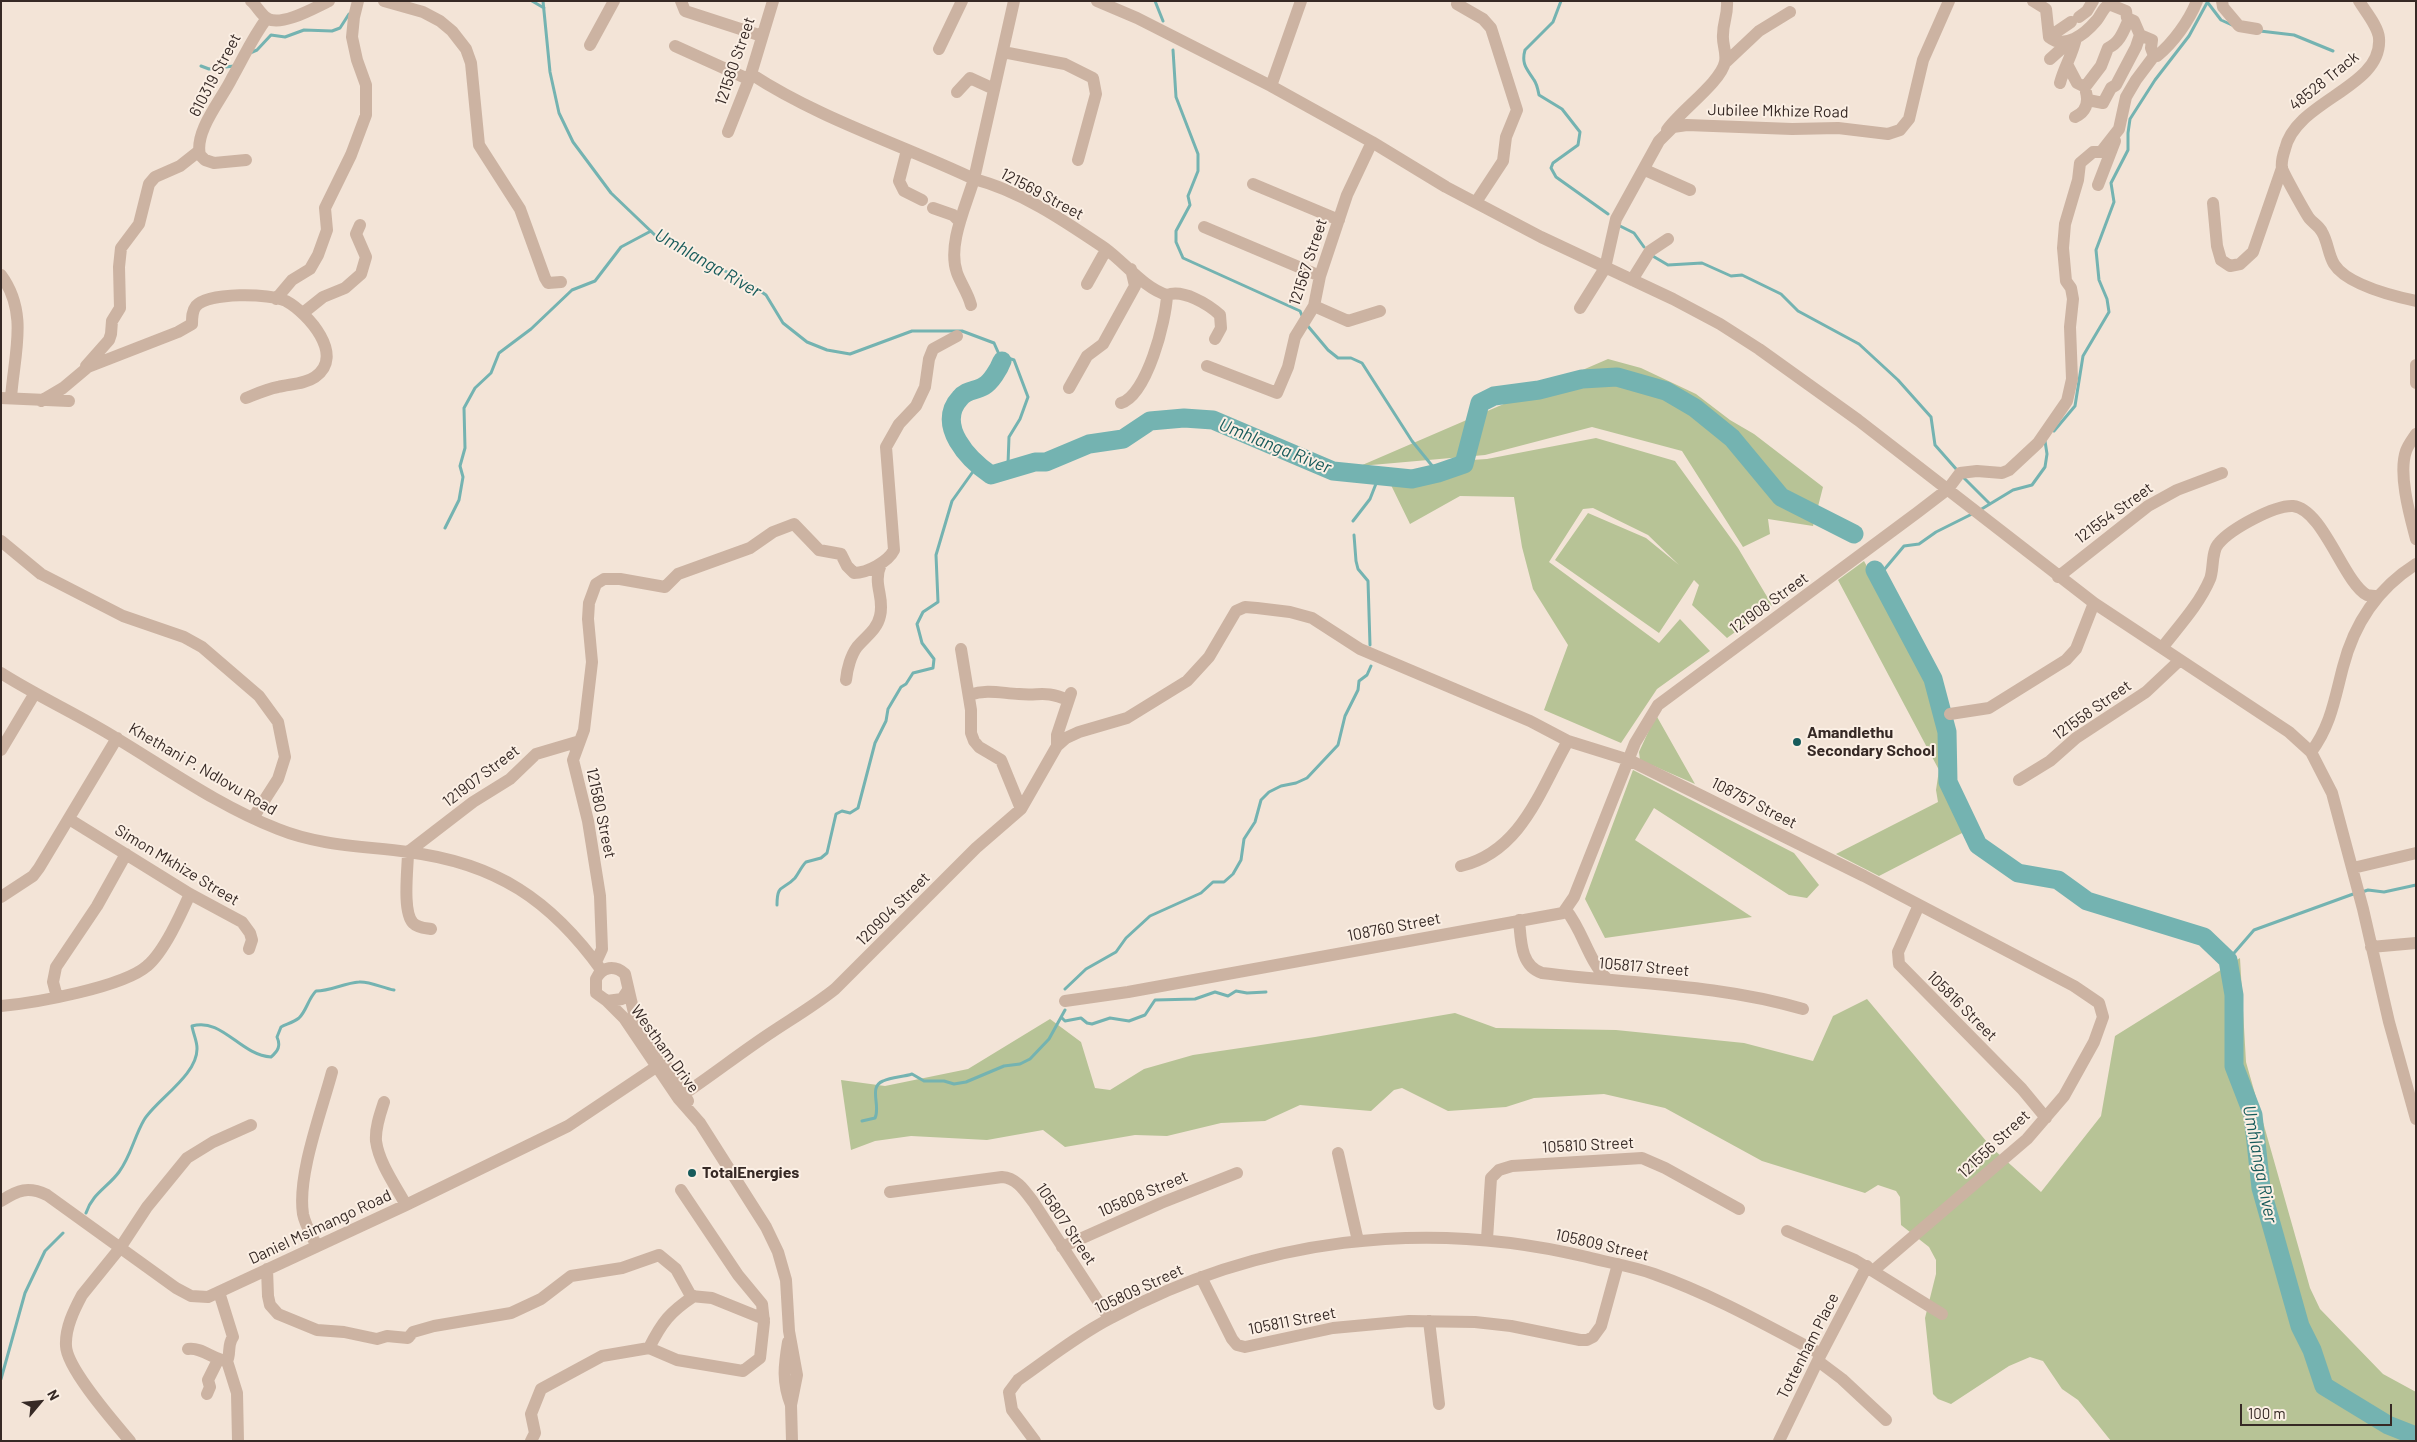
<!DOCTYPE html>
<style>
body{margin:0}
#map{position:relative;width:2417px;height:1442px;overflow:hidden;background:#f3e4d7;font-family:Barlow,sans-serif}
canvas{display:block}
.frame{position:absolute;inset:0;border:2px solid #362925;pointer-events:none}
.north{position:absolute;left:15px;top:1377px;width:50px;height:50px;-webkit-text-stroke:4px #fbefe4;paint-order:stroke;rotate:62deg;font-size:14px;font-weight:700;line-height:20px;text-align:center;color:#362925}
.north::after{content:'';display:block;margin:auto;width:18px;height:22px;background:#362925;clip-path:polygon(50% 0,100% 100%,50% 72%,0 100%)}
.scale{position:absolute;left:2240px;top:1404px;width:152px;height:22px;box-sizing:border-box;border:2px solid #362925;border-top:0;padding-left:6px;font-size:15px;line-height:18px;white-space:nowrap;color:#362925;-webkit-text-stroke:4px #fbefe4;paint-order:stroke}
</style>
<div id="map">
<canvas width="2417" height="1442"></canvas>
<div class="frame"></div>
<div class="north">N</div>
<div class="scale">100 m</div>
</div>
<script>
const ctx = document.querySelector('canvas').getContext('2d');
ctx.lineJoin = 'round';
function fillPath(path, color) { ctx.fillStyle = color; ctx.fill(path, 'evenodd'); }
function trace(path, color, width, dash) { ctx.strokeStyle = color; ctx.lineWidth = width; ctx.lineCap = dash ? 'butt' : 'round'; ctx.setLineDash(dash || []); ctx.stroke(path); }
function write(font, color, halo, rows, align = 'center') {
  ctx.font = font + ' Barlow,sans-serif'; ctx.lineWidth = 4; ctx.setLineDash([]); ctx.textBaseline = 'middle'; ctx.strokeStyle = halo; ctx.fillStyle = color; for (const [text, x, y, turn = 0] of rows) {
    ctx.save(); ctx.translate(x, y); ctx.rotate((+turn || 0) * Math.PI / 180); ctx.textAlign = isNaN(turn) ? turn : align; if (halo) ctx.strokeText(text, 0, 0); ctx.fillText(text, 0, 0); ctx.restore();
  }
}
fillPath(new Path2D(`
 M1608 359 1641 368 1696 394 1730 420 1754 434 1823 487 1813 526 1768 519 1770 534 1743 547 1682 451 1592 427 1485 455 1360 466Z
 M1596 438 1675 461 1738 548 1772 605 1727 638 1692 605 1699 585 1694 580 1659 633 1555 560 1588 513 1646 538 1679 565 1648 535 1593 508 1583 509 1549 562 1659 643 1680 619 1710 651 1657 689 1621 743 1544 710 1568 645 1533 589 1522 547 1514 497 1460 496 1410 524 1390 483C1413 483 1458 480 1471 460L1487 459Z
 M1864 561 1930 681 1944 732V784L1966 831 1879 876 1836 854 1938 802 1936 790 1939 770 1838 580Z
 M1656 715 1695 784 1640 760 1639 752Z
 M1633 770 1794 853 1819 885 1807 898 1789 895 1654 808 1635 840 1752 917 1605 938 1585 899Z
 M2240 958 2246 1062 2310 1288 2320 1309 2383 1374 2416 1392V1441H2111L2078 1400 2062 1389 2043 1361 2030 1357 2009 1366 1951 1404 1938 1399 1933 1394 1925 1318 1936 1274V1260L1929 1247 1901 1225 1900 1197 1896 1191 1878 1185 1865 1193 1762 1161 1665 1108 1604 1094 1534 1098 1506 1107 1448 1111 1402 1088 1394 1090 1371 1111 1300 1105 1265 1121 1221 1123 1167 1136 1135 1135 1065 1147 1043 1130 987 1140 911 1136 875 1141 851 1150 841 1080 885 1086 968 1069 1050 1019 1081 1042 1095 1088 1110 1090 1144 1069 1193 1055 1315 1037 1455 1013 1496 1028 1616 1030 1744 1043 1813 1061 1833 1016 1867 999 1992 1148 2041 1192 2101 1116 2115 1036Z`), '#b7c396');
trace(new Path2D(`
 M532 1 544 8
 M543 1 550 72 559 113 573 142 611 193 658 238 697 256 753 286 766 295 783 323 807 342 827 350 850 354 912 331H962L994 343 1002 361 1008 358 1014 360 1028 397 1020 419 1009 437 1008 464 1016 467
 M1155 1 1163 21
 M1561 1 1553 22 1525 50C1521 64 1527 69 1534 80 1537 84 1538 90 1539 95L1562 109 1580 132 1578 145 1553 163 1551 168 1556 177 1608 214
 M2208 3 2221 20 2232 25
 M2260 31 2294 35 2333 51
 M1173 50 1176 97 1198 154V171L1188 196 1190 205 1176 231V242L1183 258 1300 311 1303 318
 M250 53 257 50 271 35 285 37 304 30 332 31 340 28 349 14
 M201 66 209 69 234 66
 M1620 226 1634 233 1644 247
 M1651 255 1668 265 1702 263 1731 276 1742 275 1781 294 1798 311 1859 344 1898 380 1931 417 1935 445 1957 470
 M1307 325 1328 350 1338 358H1351L1362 363 1412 441 1438 473
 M2054 431 2075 406 2083 356 2109 312 2107 299 2099 280 2096 250 2114 202 2111 183 2128 150V133L2130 119 2155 80 2189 36 2208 1
 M1963 477 1990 504
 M1980 510 2013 490 2032 485 2045 467 2047 454 2045 441
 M1353 521 1370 499 1379 476
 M445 528 459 500 463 477 460 466 465 448 464 408 475 388 491 373 499 353 531 329 572 290 595 281 621 247 651 231
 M1354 535 1356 561 1358 569 1368 581 1370 645
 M1878 577 1904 546 1919 544 1936 532 1972 514
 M2362 892 2368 890 2384 892 2416 885
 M777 905C777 883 783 891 795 878 799 873 801 867 806 862L821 858 827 853 836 814 842 811 850 813 858 808 875 743 886 721 888 709 901 687 906 684 913 673 933 668 934 659 922 643 917 624 923 612 938 602 936 555 952 501 977 466
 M2228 960 2254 930 2356 893
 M1065 989 1086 969 1116 952 1126 938 1150 916 1201 893 1213 882H1224L1233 874 1241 860 1244 839 1255 822 1261 800 1269 792 1281 786 1296 783 1307 778 1338 745 1345 716 1358 690 1359 681 1367 675 1371 666
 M1062 1018 1065 1021 1081 1018 1087 1023 1092 1024 1110 1018 1129 1021 1145 1015 1155 1000 1195 999 1215 992 1228 996 1236 991 1247 993 1266 992
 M862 1121 875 1118C881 1106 868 1087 883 1081 892 1077 903 1077 912 1074L924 1081H944L954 1084 966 1082 1004 1066 1020 1064 1030 1059 1049 1039 1065 1010
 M86 1213C92 1194 108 1187 119 1172 131 1156 134 1137 144 1120 156 1100 198 1075 197 1048 197 1041 193 1033 192 1026 222 1017 240 1055 271 1057 278 1051 281 1046 277 1037L281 1027C287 1024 294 1022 299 1018 307 1010 308 999 316 991 331 991 344 983 359 982 369 981 383 988 394 990
 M1 1379 25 1293 45 1251 63 1233`), '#74b3b1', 3);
trace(new Path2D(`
 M1002 361C999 369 991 382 984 386 976 391 966 390 960 398 935 425 969 460 991 475L1035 462H1046L1089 444 1123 439 1150 421 1184 418 1213 420 1333 471 1412 479 1438 473 1464 464 1480 403 1494 396 1539 390 1582 379 1617 377 1666 391 1695 408 1732 438 1781 497 1854 534
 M1875 570 1933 679 1947 732 1948 782 1978 845 2018 873 2058 880 2087 901 2204 937 2228 960 2234 995V1066L2253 1115 2261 1188 2300 1326 2312 1350 2324 1386 2388 1425 2416 1436`), '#74b3b1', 19);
trace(new Path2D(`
 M251 1C257 6 261 15 268 19 283 26 314 8 329 1
 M384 1 423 12 440 21 452 31 466 49 471 63 479 145 520 209 545 278 548 283 561 282
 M681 1 685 11 762 36
 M1014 1 974 179C1021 191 1066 222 1106 249 1125 263 1145 289 1167 295
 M1097 1 1137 18 1271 86 1372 142 1446 187 1541 237 1673 299 1720 324 1759 349 1858 420 2094 603 2289 732 2311 752 2332 793 2363 909 2389 1022 2416 1119
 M2033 1 2046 9 2049 37C2065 50 2085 34 2096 21 2100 17 2103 8 2108 5 2110 4 2112 3 2114 1
 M2222 1 2223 7 2239 26 2257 29
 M2359 1C2365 11 2378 26 2379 38 2383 88 2296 100 2285 149 2283 155 2281 162 2282 168 2283 173 2305 212 2309 218 2313 223 2319 226 2322 232 2328 242 2328 254 2334 264 2347 285 2393 296 2416 301
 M1457 4 1483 19 1491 28 1517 110 1506 137 1503 161 1476 202
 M2111 5 2126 11 2127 18 2134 21 2140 35 2152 40 2151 48 2154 56
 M2079 17 2087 11 2093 1
 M2049 37 2071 22
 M590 45 614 1
 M675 46 748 79
 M939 49 962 1
 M1003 52 1065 64 1093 78 1096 94 1078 160
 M2050 59 2069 42
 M1725 63 1759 31 1790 12
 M2067 64 2077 83 2085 87 2101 66 2108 48C2120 43 2124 30 2129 19
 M751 74C820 119 900 144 974 179 966 206 947 245 957 273 961 284 968 293 971 305
 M2060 83C2064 67 2073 54 2076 38
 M1271 86 1301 1
 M957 92 970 78 994 89
 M2088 100 2103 103 2111 88 2116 85 2136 47 2140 35
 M2075 117C2086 112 2089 103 2086 92
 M1667 130C1680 111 1721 82 1725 62 1727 52 1722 44 1723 35 1723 21 1728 16 1727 1
 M728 132 751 74 773 1
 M907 150 899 181 904 191 922 200
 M246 160 214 163 205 160 200 155C194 131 222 99 232 78 244 57 252 38 267 18
 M1645 170 1690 190
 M1253 184 1339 220
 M2098 185 2115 141
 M2213 203 2217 246 2221 260 2230 266 2240 264 2253 252 2282 168
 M933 208 953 215 960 222
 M1204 227 1320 276
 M1 275C29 313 14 354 11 398
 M1632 280 1650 251 1668 239
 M1087 284 1106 250
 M276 299 292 280 310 269 318 255 327 230 325 208 351 155 366 115V85L357 60 352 37 354 17 358 1
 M1314 306 1348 321 1380 311
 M1580 308 1605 268 1616 219 1659 141 1673 127 1687 125 1792 129 1838 128 1888 134 1900 130 1909 119 1923 60 1949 1
 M303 313 323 297 345 288 361 274 366 257 356 234 360 225
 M2416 365V383
 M86 366 109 340 111 334 112 321 120 308 119 267 121 248 139 224 149 184 155 177 180 166 199 151
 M1207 366 1277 393 1288 367 1295 337 1314 306 1320 276 1347 195 1372 142
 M1069 388 1087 356 1103 344 1135 286 1131 269
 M1 398 69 401
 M41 401 63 388 88 367 178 332 192 324C192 317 192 311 196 306 208 292 270 293 286 301 308 313 346 356 315 377 305 384 290 384 278 387 267 389 256 394 246 398
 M1121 403C1147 395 1166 321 1167 295 1183 289 1208 304 1220 315L1221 328 1215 339
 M2416 434C2412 440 2408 445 2406 451 2398 474 2410 516 2416 539
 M1 541 41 574 123 616 184 637 202 647 259 696 278 722 285 757 278 779 253 818
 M2058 577 2148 506 2177 490 2222 473
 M2162 648C2178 627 2199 605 2210 579 2214 569 2211 551 2219 543 2231 529 2274 505 2293 506 2323 509 2344 583 2367 595 2370 596 2376 596 2379 596
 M961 649 971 710V733L974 741 979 747 1001 760 1021 809
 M1 673C39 697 79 715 116 738 169 770 221 807 278 829 320 846 364 846 408 852 496 863 551 900 602 971
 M846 680C847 669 851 655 857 647 865 637 877 630 880 616 885 596 872 585 881 564
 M969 695C987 689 1000 693 1019 694 1041 696 1044 690 1068 700
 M1950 714 1989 708 2066 660 2076 649 2094 603
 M1057 746 1066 738 1079 732 1127 718 1187 681 1209 657 1236 611 1245 607 1257 608 1290 612 1312 618 1360 649 1530 721 1568 741 1629 760 1864 876 2074 986 2099 1003 2103 1017 2094 1042 2064 1096 2027 1139 1874 1270
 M1 750 35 693
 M2311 752C2331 726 2335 697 2343 667 2354 624 2378 588 2416 564
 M2019 780 2050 761 2076 738 2146 692 2180 660
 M69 819 190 894 242 922 250 933 252 940 249 949
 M1461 866C1522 851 1540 790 1568 741
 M2353 868 2416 853
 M1 897 33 876 39 868 117 738
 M1919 905 1898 952 1899 964 2022 1089 2046 1118
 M1566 910C1583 931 1588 960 1607 979
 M1519 920C1521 939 1520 966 1542 973 1630 984 1718 984 1803 1009
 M431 929C425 928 418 928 413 923 402 911 408 868 408 852L473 802 510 779 536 754 580 741
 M2371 947 2416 943
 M596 962 602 949 600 896 588 821 573 760 584 730 592 662 588 619 589 603 596 584 604 579H620L665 587 678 574 750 548 773 532 794 524 819 550 841 554 847 566 854 573C867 573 888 562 894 550L886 447 899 424 916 406 925 387 929 359 933 349 957 336
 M628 990 622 999 607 1001 596 993V979C602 966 615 965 625 974L634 1013 688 1101
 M57 997 53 982 56 967 97 906 126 854
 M607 1001 624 1018 678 1098 700 1123 766 1227 778 1252 786 1280 789 1331 797 1375 791 1405 792 1441
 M1065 1001 1128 992 1563 913 1574 897 1635 743 1658 705 1918 512 1948 489 1960 473 1977 471 2002 473 2009 470 2038 443 2067 401 2072 379 2070 327 2073 299 2071 288 2066 281 2063 248 2065 224 2078 180 2080 163 2093 152H2101L2119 129 2126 97 2136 80 2154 56H2157C2173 43 2189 21 2197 1
 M1 1006C35 1003 123 987 147 966 164 952 181 914 190 894
 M678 1098C710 1077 740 1053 772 1032 793 1018 815 1005 835 989L976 848 1021 809 1057 746V735L1071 693
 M384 1102C380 1114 375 1128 376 1141 379 1163 395 1185 406 1205
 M1338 1153 1358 1241
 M890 1192 1002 1177C1017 1178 1025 1191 1034 1203L1109 1318
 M1 1201C18 1190 28 1186 47 1195L176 1288 191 1296 208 1297 406 1205 568 1126 656 1067
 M1787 1231 1855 1260 1942 1314
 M1487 1239 1491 1178 1499 1170 1512 1166 1642 1158 1665 1168 1739 1209
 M317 1246C312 1236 305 1225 303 1214 297 1175 322 1110 332 1072
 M1062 1247 1161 1203 1237 1173
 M267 1269 268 1296 270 1305 278 1314 317 1330 344 1332 377 1339 387 1336 408 1338 413 1332 434 1326 511 1313 541 1299 571 1276 622 1268 659 1255 676 1269 691 1296 712 1298 764 1319
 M1201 1277 1232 1339 1237 1345 1245 1347 1333 1328 1409 1321 1475 1322 1511 1326 1580 1340H1587L1593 1337 1601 1326 1618 1264
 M1429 1321 1439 1404
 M788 1342C784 1366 782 1382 791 1405
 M649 1348C662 1322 670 1312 694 1296
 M188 1349C202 1347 214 1360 227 1361 231 1354 227 1345 233 1337L219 1292
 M227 1361 237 1393 238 1441
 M1818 1361 1842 1379 1886 1420
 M207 1394 210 1387 208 1380 218 1360
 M130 1441C114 1422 67 1369 66 1346 65 1328 74 1310 82 1295L120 1248 147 1207 187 1158 213 1142 251 1125
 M531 1441 535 1433 531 1414 541 1389 602 1356 649 1348 677 1360 743 1371 760 1358 764 1322 762 1304 738 1275 681 1190
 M1035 1441 1012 1410 1009 1392 1018 1380C1048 1359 1078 1335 1111 1318 1258 1238 1425 1218 1587 1257 1609 1263 1632 1266 1654 1274 1713 1295 1766 1325 1821 1354
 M1779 1441 1821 1354 1867 1266`), '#ccb3a2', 12);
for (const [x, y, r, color] of [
 [1797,742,5,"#175b5b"],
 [692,1173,5,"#175b5b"]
]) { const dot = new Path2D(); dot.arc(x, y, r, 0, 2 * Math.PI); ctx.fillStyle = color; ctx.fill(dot); trace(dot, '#fbefe4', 2); }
write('16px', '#362925', '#fbefe4', [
 ["121580 Street",735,61,-71],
 ["610319 Street",215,75,-62],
 ["48528 Track",2324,81,-39],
 ["Jubilee Mkhize Road",1778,111,1],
 ["121569 Street",1042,194,28],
 ["121567 Street",1308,262,-72],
 ["121554 Street",2114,513,-36],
 ["121908 Street",1769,603,-36],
 ["121558 Street",2092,710,-35],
 ["Khethani P. Ndlovu Road",203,769,30],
 ["121907 Street",481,776,-37],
 ["108757 Street",1754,803,27],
 ["121580 Street",601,813,78],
 ["Simon Mkhize Street",177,865,31],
 ["120904 Street",893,909,-45],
 ["108760 Street",1394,927,-11],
 ["105817 Street",1644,967,5],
 ["105816 Street",1962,1006,45],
 ["Westham Drive",665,1049,54],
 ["121556 Street",1994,1144,-43],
 ["105810 Street",1588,1145,-3],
 ["105808 Street",1143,1194,-23],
 ["105807 Street",1066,1224,56],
 ["Daniel Msimango Road",320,1227,-25],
 ["105809 Street",1602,1245,13],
 ["105809 Street",1139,1289,-25],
 ["105811 Street",1292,1321,-11],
 ["Tottenham Place",1808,1346,-63]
]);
write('bold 16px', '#362925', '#fbefe4', [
 ["Amandlethu",1807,733],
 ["Secondary School",1807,751],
 ["TotalEnergies",702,1173]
], 'left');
write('italic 18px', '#175b5b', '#fbefe4', [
 ["Umhlanga River",708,263,30],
 ["Umhlanga River",1275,446,22],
 ["Umhlanga River",2260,1164,79]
]);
</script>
